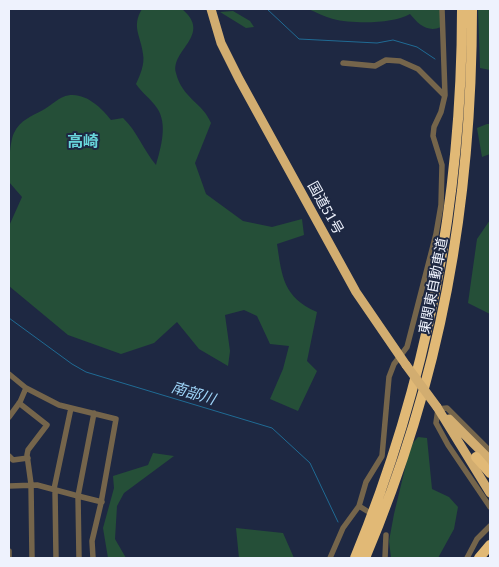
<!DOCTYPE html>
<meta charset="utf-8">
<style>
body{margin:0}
#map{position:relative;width:499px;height:567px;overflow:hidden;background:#1e2842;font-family:"Noto Serif",serif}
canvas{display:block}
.frame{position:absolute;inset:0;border:10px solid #eef2fd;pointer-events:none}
</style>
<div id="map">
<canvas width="499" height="567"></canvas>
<div class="frame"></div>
</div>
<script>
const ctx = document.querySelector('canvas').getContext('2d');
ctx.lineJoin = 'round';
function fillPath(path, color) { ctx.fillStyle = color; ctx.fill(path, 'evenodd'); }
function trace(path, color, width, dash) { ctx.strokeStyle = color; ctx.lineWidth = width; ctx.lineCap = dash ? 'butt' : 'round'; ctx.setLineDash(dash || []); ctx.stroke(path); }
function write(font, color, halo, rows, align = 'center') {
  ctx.font = font + ' "Noto Serif","Noto Sans JP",serif'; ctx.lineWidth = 4; ctx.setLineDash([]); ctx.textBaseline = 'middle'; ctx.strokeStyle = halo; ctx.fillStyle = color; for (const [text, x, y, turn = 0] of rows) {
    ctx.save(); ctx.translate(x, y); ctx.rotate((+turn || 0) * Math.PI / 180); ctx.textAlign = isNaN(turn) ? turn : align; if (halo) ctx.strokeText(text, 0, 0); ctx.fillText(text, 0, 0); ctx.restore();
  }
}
fillPath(new Path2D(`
 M142 9H182C213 35 170 50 176 73 182 98 203 103 211 123L195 163 206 194 243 221 272 227 302 219 304 235 277 244C282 277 283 297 317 312L307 361 317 371 298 411 270 399 283 369 289 346 270 344 257 316 244 310 225 315 230 351 228 366 199 349 177 322 154 343 121 354 68 335 9 286V226L22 197 9 182C9 170 9 143 14 133 20 120 32 116 43 110 50 106 56 100 63 97 82 89 101 107 111 120L123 118C137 131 144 151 156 165 161 147 168 124 157 108 151 99 142 93 136 84 140 75 145 64 143 54 141 36 131 27 142 9Z
 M308 9H441V27C428 33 418 24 410 14 393 24 353 24 333 19 325 17 316 12 308 9Z
 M478 9H490V70L480 68Z
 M233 11 250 21 254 27 246 28 220 12Z
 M487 124H490V154L482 157 477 128Z
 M490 220V314L468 303 477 239Z
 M418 437 427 438 432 489 449 497 458 507 454 529 438 558H391L389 541 394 514 408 456 413 443Z
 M153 453 174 456 124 493 117 506 115 539 126 558H108L103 528 114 488 113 476 148 465Z
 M236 528 283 533 294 558H239Z`), '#254f38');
trace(new Path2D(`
 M267 9 299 39 377 43 393 40 417 47 435 59
 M9 318 72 364 86 372 272 428 310 463 338 522`), '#206b94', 1);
trace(new Path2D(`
 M343 63 375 66 386 60 400 61 418 69 444 95
 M9 374 26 388 20 402 9 417
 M26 388 59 405 116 419 101 503 92 541 93 558
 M19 403 47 425 28 450 27 455 31 484 32 558
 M94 413 78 496 102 502
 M490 451 447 408 438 409 436 423 448 445 490 507
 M9 456 13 460 28 458
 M9 486 37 485 78 496 79 558
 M54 489 71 408
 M55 490 56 558
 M359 506 367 511
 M9 551V558
 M330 558 343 528 359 506 366 482 382 456 389 377 394 364 407 347 436 234 441 205 442 165 433 136 434 127 441 112 445 95 442 9
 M385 558 386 535
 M467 558 477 539 490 526`), '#75654b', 5.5);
trace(new Path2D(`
 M211 9 221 43 239 79 356 292 406 365
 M437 407 490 493
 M449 419 490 460`), '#d2ad70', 9);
trace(new Path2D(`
 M476 457 490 473
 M355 558C427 383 462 198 462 9
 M365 558C441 379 472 203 472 9
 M479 558 490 545`), '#e1b976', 10);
trace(new Path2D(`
 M406 365 437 407`), '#d2ad70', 9);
write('14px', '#eef2fd', '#1e2842', [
 ["国道51号",325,208,61],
 ["東関東自動車道",434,286,-79]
]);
write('italic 15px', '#9fd6fa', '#1e2842', [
 ["南部川",193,394,17]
]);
write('bold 16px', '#68d5db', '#1e2842', [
 ["高崎",83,142]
]);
</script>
